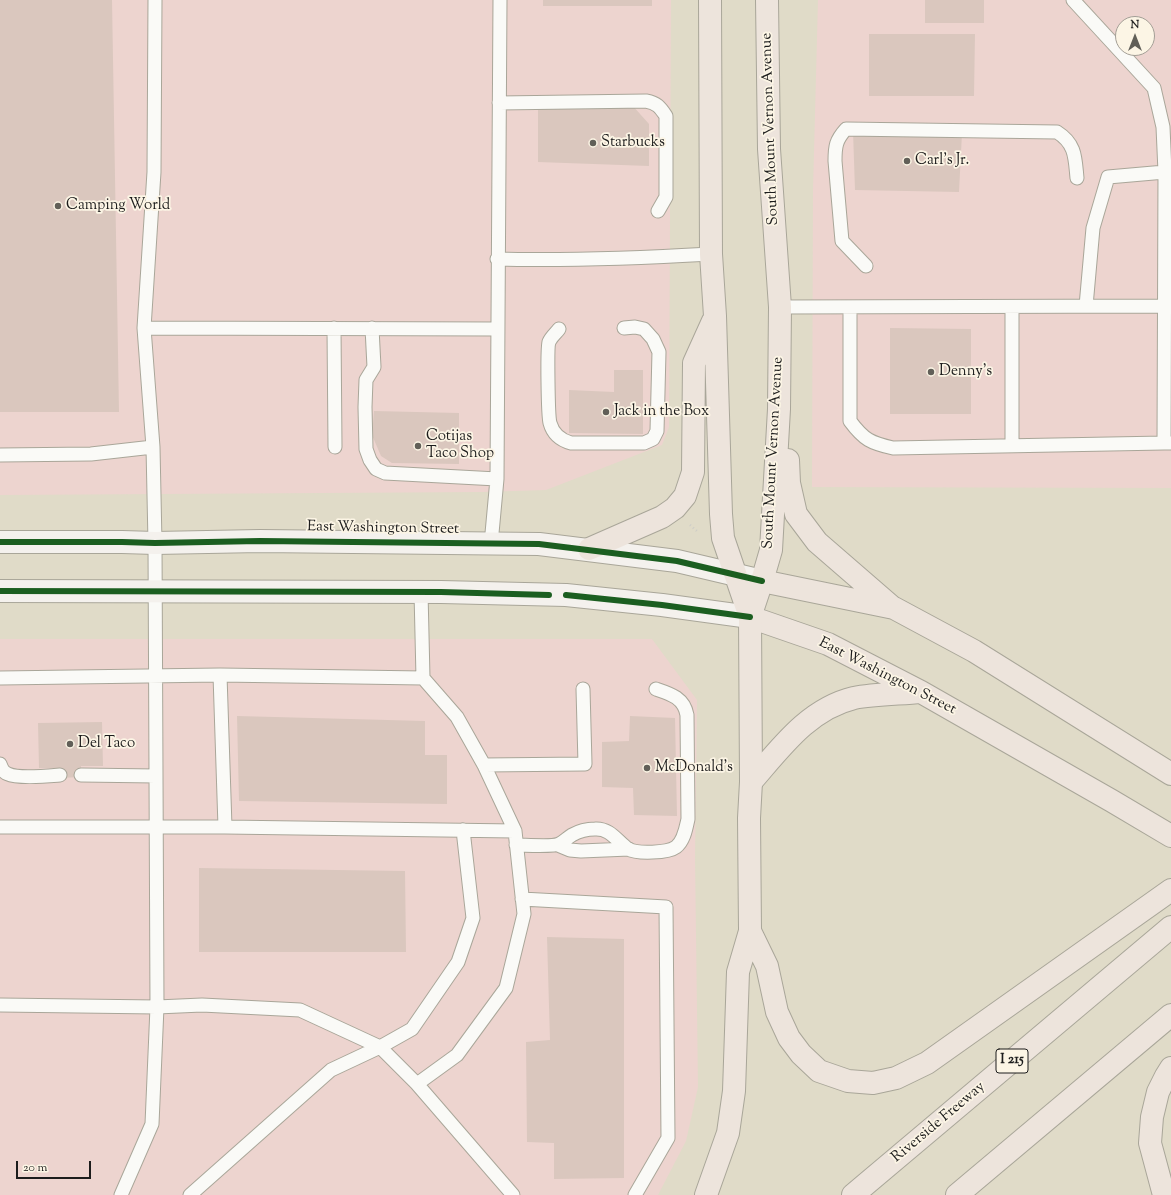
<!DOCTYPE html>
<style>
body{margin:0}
#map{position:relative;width:1171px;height:1195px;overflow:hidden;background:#e0dbc8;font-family:"Sorts Mill Goudy",serif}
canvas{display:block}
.north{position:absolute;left:1115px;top:16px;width:40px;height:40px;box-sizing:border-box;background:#fcf5e5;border:1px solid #a29e95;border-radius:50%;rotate:0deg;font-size:11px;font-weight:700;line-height:16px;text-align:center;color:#1c1c1c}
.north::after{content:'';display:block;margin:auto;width:14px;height:18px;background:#615f58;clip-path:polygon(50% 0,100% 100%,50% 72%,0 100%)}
.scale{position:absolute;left:16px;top:1161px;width:75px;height:18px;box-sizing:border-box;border:2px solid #1c1c1c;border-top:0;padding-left:5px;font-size:12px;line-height:14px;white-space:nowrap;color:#1c1c1c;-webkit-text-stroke:3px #fcf5e5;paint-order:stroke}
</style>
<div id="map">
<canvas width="1171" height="1195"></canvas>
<div class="north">N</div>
<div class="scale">20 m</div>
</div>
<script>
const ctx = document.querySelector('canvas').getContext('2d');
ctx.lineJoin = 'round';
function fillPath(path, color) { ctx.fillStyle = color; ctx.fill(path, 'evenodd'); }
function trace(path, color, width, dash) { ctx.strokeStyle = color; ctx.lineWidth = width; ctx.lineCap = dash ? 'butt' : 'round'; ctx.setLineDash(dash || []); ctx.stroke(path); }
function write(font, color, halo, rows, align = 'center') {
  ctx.font = font + ' "Sorts Mill Goudy",serif'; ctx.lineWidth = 3.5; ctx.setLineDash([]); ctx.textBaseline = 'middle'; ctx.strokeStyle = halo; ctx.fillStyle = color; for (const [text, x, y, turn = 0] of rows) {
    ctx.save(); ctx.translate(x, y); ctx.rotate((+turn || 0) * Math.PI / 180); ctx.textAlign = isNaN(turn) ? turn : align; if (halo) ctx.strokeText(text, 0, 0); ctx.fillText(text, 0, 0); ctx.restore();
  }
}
fillPath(new Path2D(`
 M0 0H671L669 427 662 445 546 490 482 492 0 495Z
 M818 0H1171V488L812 487 813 190ZM1123 24H1147V48H1123Z
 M0 639H652L697 700 695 858 698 1087 686 1141 658 1195H0Z`), '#edd4cf');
fillPath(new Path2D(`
 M0 0H112L119 412H0Z
 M543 0H652V6H543Z
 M925 0H984V23H925Z
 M869 34H975L974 96H869Z
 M538 105H632L649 124V166L538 162Z
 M853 131 962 133 959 192 855 190Z
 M890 328 971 329V414H890Z
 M614 370H643V434L569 433V390L614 392Z
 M374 411 459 413V464L392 463 381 456 372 435Z
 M237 716 425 721V755H447V804L239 801Z
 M630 716 675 718 677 816 634 815 633 788 602 787V742L629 741Z
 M102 722 103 766H81V777L60 778V768H39L38 723Z
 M199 868 405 871 406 952H199Z
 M547 937 624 939V1178L554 1179V1143L527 1142 526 1042 550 1040Z`), '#dac7be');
const service = new Path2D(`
 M1073 0 1154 88 1163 127 1165 172 1164 443H1171
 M499 103 646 101C657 103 660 107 666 116V197L658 211
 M497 259C569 261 640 258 711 254
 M866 266 842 241 835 161C835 146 836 140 846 129L1057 132C1076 144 1075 158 1077 178
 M1086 306 1093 228 1108 177 1165 172
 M780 307 1164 306
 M850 307V421C864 440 871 443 893 448L1164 443
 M1012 307V446
 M144 328 497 329
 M334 328 335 447
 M372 328 374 367 366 380 365 407 366 449 370 460 376 469 385 473 497 479
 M559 329C556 333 551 337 549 342 547 347 548 416 550 423 553 434 560 440 571 443H644L653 439 657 431 659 352 653 339 644 329 635 327 624 328
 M0 455 91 454 153 447
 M491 544 497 479 500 0
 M421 592 423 678 457 717 484 765 585 764 583 689
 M220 675 423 678
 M0 678 220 675 225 827H0
 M0 764C2 769 3 772 8 774 18 779 48 776 60 775
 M81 775 156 776
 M225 827 515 831
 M516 845C525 845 553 847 559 844 564 842 567 838 572 835 579 831 587 829 595 829 610 828 617 841 628 849 637 854 668 853 676 847 684 841 686 828 688 819L687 715C684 698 671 694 656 689
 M558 845 570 850 581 851 629 849
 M522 899 666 907 668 1138 635 1195
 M0 1005 157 1007 202 1005 300 1010 380 1047 417 1084 457 1055 506 988 524 914 515 831 484 765
 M417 1084 513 1195
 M121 1195 152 1124 157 1007 155 543 153 447 144 328 154 172 155 0
 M190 1195 331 1070 380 1047 412 1029 458 962 473 918 463 830`);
const secondary = new Path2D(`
 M0 542H122L155 543 260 541 539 544 677 561 762 581
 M0 591 441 592 566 595 662 605 750 617`);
const primary = new Path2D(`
 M710 0 711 254 715 316 721 514 723 538 750 617
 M788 460 789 483 796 514 817 542 892 607
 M589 549 662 517 675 508 685 496 693 472 694 363 713 321
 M762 581 894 608 974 651 1171 774
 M750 617 762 581 771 550 779 409 780 307 769 149 767 0
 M750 617 828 644 921 692 1112 801 1171 836
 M751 782C780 749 808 709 854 698 874 694 900 694 921 692`);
const motorway = new Path2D(`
 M750 931 767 966 777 1012 789 1038 801 1054 819 1071 848 1081 873 1083 896 1078 927 1063 1171 890
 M706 1195 728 1133 734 1091 738 972 750 931 749 818 751 782 750 617
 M853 1195 1171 927
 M957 1195 1171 1015
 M1164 1195 1150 1143 1152 1117 1158 1092 1166 1076 1171 1068`);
trace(service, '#a9a699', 15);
trace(secondary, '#a9a699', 24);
trace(primary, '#a9a699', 24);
trace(motorway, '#a9a699', 24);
trace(new Path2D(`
 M690 525 698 532`), '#cdccc7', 2.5, [1, 3]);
trace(service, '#fafaf7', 13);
trace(secondary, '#f4f1ed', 22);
trace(primary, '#ede4dc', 22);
trace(motorway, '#ede4dc', 22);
trace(new Path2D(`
 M0 542H122L155 543 260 541 539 544 677 561 762 581
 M0 591 441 592 549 595
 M566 595 662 605 750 617`), '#1b5e20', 6);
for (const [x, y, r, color] of [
 [593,143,4,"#615f58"],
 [907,161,4,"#615f58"],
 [58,206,4,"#615f58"],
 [931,372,4,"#615f58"],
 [606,412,4,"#615f58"],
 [418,446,4,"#615f58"],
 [70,744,4,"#615f58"],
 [647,768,4,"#615f58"]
]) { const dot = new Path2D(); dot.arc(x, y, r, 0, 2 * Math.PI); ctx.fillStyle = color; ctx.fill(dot); trace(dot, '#fcf5e5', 1.5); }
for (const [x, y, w] of [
 [1012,1061,32]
]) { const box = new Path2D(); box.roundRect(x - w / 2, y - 12, w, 24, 3); ctx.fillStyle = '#fcf5e5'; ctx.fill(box); trace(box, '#1c1c1c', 1); }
write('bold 14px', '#1c1c1c', null, [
 ["I 215",1012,1061]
]);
write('15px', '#1c1c1c', '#fcf5e5', [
 ["South Mount Vernon Avenue",771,129,-92],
 ["South Mount Vernon Avenue",774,453,-87],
 ["East Washington Street",383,529,1],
 ["East Washington Street",887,677,27],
 ["Riverside Freeway",939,1123,-40]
]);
write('15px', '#1c1c1c', '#fcf5e5', [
 ["Starbucks",601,143],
 ["Carl's Jr.",915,161],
 ["Camping World",66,206],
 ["Denny's",939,372],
 ["Jack in the Box",614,412],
 ["Cotijas",426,437],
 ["Taco Shop",426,454],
 ["Del Taco",78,744],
 ["McDonald's",655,768]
], 'left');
</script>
